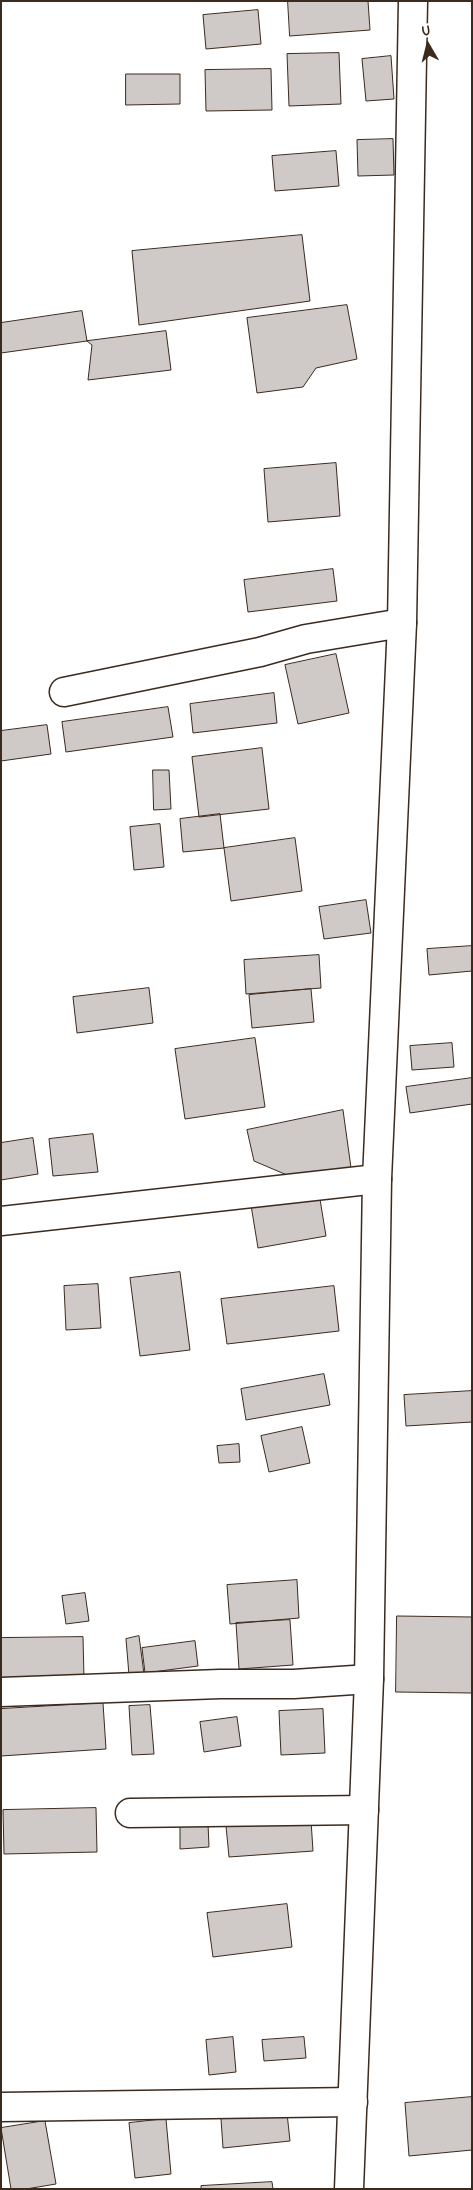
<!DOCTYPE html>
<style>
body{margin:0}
#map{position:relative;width:473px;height:2190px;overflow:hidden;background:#fff;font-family:"Patrick Hand",sans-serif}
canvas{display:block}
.frame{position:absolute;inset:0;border:2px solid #3b2a1e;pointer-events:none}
.north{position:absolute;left:403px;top:20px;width:50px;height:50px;-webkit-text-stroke:4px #fff;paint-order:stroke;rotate:352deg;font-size:14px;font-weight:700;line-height:20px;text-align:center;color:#3b2a1e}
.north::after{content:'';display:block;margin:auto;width:18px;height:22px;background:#3b2a1e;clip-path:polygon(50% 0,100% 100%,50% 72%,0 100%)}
</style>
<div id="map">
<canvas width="473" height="2190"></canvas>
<div class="frame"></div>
<div class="north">U</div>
</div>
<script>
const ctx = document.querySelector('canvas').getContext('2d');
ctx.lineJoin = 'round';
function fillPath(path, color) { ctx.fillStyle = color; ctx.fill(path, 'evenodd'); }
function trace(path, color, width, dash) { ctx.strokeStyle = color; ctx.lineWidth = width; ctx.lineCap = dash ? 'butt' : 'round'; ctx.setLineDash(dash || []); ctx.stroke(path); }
const building = new Path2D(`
 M288 1H368L370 30 290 36Z
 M258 10 261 44 206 49 203 15Z
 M339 53 341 104 289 106 287 54Z
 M391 56 394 99 366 101 362 59Z
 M271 69 272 110 206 111 205 70Z
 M126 74H180V104L126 105Z
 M393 139 394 175 358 176 357 140Z
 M336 151 339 186 275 191 272 156Z
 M302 235 310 301 139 325 132 251Z
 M347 305 357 359 316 368 303 387 257 393 247 318Z
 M82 311 87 341 1 353V323Z
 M166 331 171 370 88 380 92 345 87 341Z
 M336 463 340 516 268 522 264 469Z
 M333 569 337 601 248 612 244 580Z
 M336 654 349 713 298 724 285 665Z
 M274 693 277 723 193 733 190 704Z
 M168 707 173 737 66 752 62 722Z
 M47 725 51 754 1 761V731Z
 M262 748 269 809 199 817 192 757Z
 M153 770H169L171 809 154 810Z
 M220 814 224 848 183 852 180 819Z
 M160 824 164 867 134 870 130 827Z
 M295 838 302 891 231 901 224 848Z
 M366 900 371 933 324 939 319 907Z
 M472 946V971L429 975 427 949Z
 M319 955 321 988 246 994 244 960Z
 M149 988 153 1023 77 1033 73 997Z
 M311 989 314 1022 252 1028 249 995Z
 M255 1038 265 1107 185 1119 175 1049Z
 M452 1043 454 1067 412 1070 410 1046Z
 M472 1078V1104L410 1113 406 1087Z
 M343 1110 352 1175 294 1178 254 1161 247 1130Z
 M93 1134 98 1172 53 1176 49 1139Z
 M33 1138 38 1174 1 1180V1143Z
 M319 1193 326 1236 258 1248 251 1205Z
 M180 1272 190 1350 140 1356 130 1278Z
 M98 1284 101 1328 66 1330 64 1286Z
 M334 1286 339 1331 227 1344 221 1299Z
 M324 1374 330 1405 246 1420 241 1389Z
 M472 1391V1422L406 1426 404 1395Z
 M302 1427 310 1463 269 1472 261 1436Z
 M239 1444 240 1462 219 1463 217 1446Z
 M297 1580 299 1618 230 1624 227 1585Z
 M85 1593 89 1621 66 1624 62 1596Z
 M397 1616 472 1617V1693L396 1692Z
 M290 1620 293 1665 239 1669 236 1623Z
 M139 1636 144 1674 129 1675 126 1639Z
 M83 1637 84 1678 1 1679V1638Z
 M195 1641 198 1666 145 1673 142 1648Z
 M103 1703 106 1749 1 1756V1709Z
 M150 1705 154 1754 132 1755 129 1706Z
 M323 1709 325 1753 281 1755 279 1711Z
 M237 1717 241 1746 204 1752 200 1722Z
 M96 1808 97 1852 4 1854 3 1810Z
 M311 1820 313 1851 229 1857 226 1826Z
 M208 1823 209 1847 180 1849V1824Z
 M287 1904 292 1947 213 1957 207 1913Z
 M233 2037 236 2072 209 2075 206 2040Z
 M304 2037 306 2058 264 2061 262 2040Z
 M472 2097V2150L409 2156 405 2103Z
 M287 2113 290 2141 223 2148 221 2119Z
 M166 2119 171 2174 135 2178 129 2123Z
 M45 2121 56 2184 26 2189H11L1 2128Z
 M272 2182 273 2189H201V2186Z`);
fillPath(building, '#cfcac7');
trace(building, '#3b2a1e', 1);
const minor = new Path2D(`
 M64 692 260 652 306 639 402 623
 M1 1221 377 1179
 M1 1692 220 1684H294L369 1679
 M130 1813 364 1810
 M1 2107 353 2102`);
const major = new Path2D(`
 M349 2189 369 1679 377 1179 402 623 413 1`);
trace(minor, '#3b2a1e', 31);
trace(major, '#3b2a1e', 31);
trace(minor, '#fff', 28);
trace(major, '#fff', 28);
</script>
